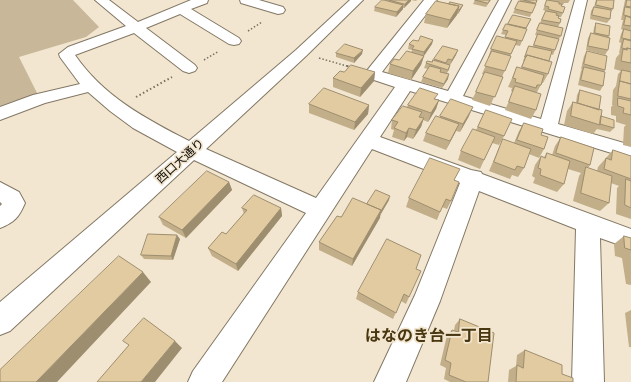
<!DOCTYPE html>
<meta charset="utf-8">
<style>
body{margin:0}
canvas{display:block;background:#f2e6d0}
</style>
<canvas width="631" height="382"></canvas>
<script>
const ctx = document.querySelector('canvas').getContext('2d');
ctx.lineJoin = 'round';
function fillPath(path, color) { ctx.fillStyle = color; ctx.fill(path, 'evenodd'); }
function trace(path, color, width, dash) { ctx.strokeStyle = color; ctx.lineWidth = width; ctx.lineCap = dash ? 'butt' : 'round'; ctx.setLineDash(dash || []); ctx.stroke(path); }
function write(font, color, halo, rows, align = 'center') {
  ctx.font = font + ' Commissioner,"Noto Sans JP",sans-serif'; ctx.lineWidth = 3.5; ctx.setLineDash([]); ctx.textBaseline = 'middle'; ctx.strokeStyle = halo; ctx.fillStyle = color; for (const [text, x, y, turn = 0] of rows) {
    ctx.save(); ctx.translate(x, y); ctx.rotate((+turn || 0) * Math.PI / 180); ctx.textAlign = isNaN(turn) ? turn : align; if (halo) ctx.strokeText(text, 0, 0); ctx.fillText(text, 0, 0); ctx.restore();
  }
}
fillPath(new Path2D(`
 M0 0H73L99 27 86 37 19 57 38 95 0 110Z`), '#c8b798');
const minor = new Path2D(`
 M95 0H109L138 22 191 0H208L207 3 191 9 239 38 241 41 239 44 234 45 229 44 180 14 146 28 195 65 197 68 195 71 189 73 183 71 134 33 75 55C103 96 146 119 189 141L296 50 350 0H363L306 56 206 149 316 198 395 87 371 79 365 73 424 0H437L382 72 448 91 499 0H511L463 96 541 119 575 0H587L558 124 631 145V159L410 91 380 137 471 170 481 172 482 174 631 229V249L600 238 604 382H572L576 229 479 191 440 301 406 382H374L415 295 460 183 372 149 222 382H188L193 371 306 213 194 160 10 331 0 335V302L177 152 133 128 110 111 88 92 45 103 0 120V107L33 95 80 84 60 57 59 54 68 47 126 26Z
 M240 0H259L283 7 285 10 283 13 278 14 241 3Z
 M0 182 19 192 25 203C19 217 15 222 0 228V206L2 204 0 202Z`);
trace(minor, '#837865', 2);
trace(new Path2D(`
 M248 31 262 22
 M319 58 350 67
 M204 60 219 51`), '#776f61', 1.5, [1.5, 2]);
trace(new Path2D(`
 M347 66 351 67
 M136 97 172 77`), '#776f61', 2, [1.5, 2.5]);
fillPath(minor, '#fff');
fillPath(new Path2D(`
 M386 0H417L416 1 411 0V1L404 8H403V9L396 17 374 11 375 7Z
 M475 0H491L486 7 473 4Z
 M520 0H537L530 17 513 13 519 1H520Z
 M547 0H570L568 3H564L563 5H562L561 6 563 13 561 17H559L558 18 560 23 558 27 561 36 558 40 555 50 553 55 551 54 549 61 548 74 543 83H542L537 92 536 110 531 119 505 110 513 92 511 91 512 88 508 87 517 67 521 68 524 61H523L529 46H533L537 35H535L538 27 546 11 543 10Z
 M596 0H614L613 9 611 12 610 19 607 23 590 19 591 11 594 7Z
 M625 0H631V147L623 145 624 127 626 125 616 122V116L611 115V107L613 105H612L613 90 616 86 618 74 621 71 614 69 616 58 620 53H619L621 43 619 42 621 34 623 30 621 29 623 20H621Z
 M449 4 463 5 461 9 458 14H457L447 28 424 23 426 14Z
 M513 15 531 19 526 29H527L520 46 515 45 510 56H511L502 77H503L490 106 472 100 484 75 482 74 489 58H488L491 49 505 38 506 35 501 34 506 24 508 25Z
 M596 23 609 36 608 37V50L605 55 586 50 588 38 591 33 593 34 594 28Z
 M433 40 432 44 424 56 421 65 411 80 388 73 390 64 399 60 411 53 412 50 408 49 409 44 418 41Z
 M587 51 605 70 604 72 603 86 600 91 578 85 581 71 582 69H581L584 56Z
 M336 53 362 54 354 63 336 57Z
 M456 55 450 65 449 70 447 73 448 79 442 88 421 82 423 77 428 69 424 68 426 63 432 62 434 59Z
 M344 72H375L374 81 360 97 333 87V78Z
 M580 90 599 110 601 117 614 128 610 132 597 129 593 134 564 125 567 111 573 102 576 103 577 95Z
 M436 99 439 100 436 109 428 122 423 120 421 127 413 139 407 137 404 141 392 137 394 130 391 129 392 120 407 107 408 105Z
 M309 104 369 105 368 114 354 130 309 113Z
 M486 110 504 136 499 145 492 143 480 169 458 160 461 151 476 130Z
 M440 116H469L460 132 456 131 446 150 423 141 426 133 440 118Z
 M524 123 541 135 544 149 539 158 529 154 524 168 518 177 512 175 510 179 489 171 499 148 503 139 514 143 519 131Z
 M561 137 590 165 588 168 597 171 598 167 613 150 631 156V219L616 214 617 188 619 186 611 183 609 203 600 211 573 201 579 176 581 173 568 169 564 184 557 192 533 183 535 178 532 176 535 165 541 156 544 157 547 153 552 155 555 146Z
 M455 180 451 201 447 209 442 207 437 220 406 207 409 198Z
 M229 182 232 190 186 238 163 225 159 217Z
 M389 200 352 266 319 250V242L341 217 367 204Z
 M242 208H281L282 216 238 271 212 256 208 248 226 234 244 214Z
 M624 236 631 238V285L626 284 622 258 615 256 614 244Z
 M180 239 173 260 144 259 141 255Z
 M416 269 409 297 406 304 401 301 393 319 356 299 358 292Z
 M631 310V347H629L625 313Z
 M460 319 488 382H450L444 379 446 368 440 365 447 335 452 330H454L455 325Z
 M525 350 562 374 573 382H508L509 370 516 366 517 355Z`), '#c2af8a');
fillPath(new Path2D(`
 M409 0H411V1L404 8 405 4Z
 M403 5V9L396 17 397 12Z
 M463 5 461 9 458 14 459 10Z
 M459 6 457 15 447 28 450 20Z
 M433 40 432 44 423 57 424 52Z
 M363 50 362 54 354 63V58Z
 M458 50 456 55 450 65 452 60Z
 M424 56 421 65 411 80 413 71Z
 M375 72 374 81 360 97 361 88Z
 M449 74 448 79 442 88Z
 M439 100 436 109 428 122 431 113Z
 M369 105 368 114 354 130 355 122Z
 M473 107 469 116 460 132 463 124Z
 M424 118 421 127 413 139 416 130Z
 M459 124 455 133 446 150 450 141Z
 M409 128 407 137 404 141 406 133Z
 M229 182 232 190 186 238 182 230Z
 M390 196 389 200 380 215 381 211Z
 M281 208 282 216 238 271 236 264Z
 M381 210 380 218 352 266 353 259Z
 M177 235 180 239 173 260 171 256Z
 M143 272 151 282 57 382H36Z
 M175 341 182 348 155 382H141Z`), '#9e8e70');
const building = new Path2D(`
 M382 0H384L403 5 397 12 375 7Z
 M389 0H409L405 4Z
 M475 0H490L488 3Z
 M524 0H537L536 3Z
 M547 0 559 2V4H562L561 6 565 7 563 13 548 9 549 7 545 6Z
 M597 0H614L613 9 596 5Z
 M627 0H631V7L626 6Z
 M436 1 459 6 450 20 426 14Z
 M519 1 536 4 532 13 515 9Z
 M450 2 463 5 459 10 458 9 459 6 449 4Z
 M594 7 611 10 610 19 592 15Z
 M625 7 631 8V17L624 15Z
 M546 11 557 13 556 15 559 16 558 18 561 19 560 23 542 20Z
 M513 15 531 19 526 28 508 24Z
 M626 16 631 18V26L624 25Z
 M540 23 563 28 561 36 537 30Z
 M596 23 610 26 609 36 595 33Z
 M506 24 527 29 522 41 505 37 508 31 503 30Z
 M624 29 631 31V40L622 38Z
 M591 33 610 38 608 50 588 46Z
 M538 34 559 39 555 50 534 45Z
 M421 36 433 40 424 52 412 49 414 46 409 44 413 40 418 41Z
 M497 36 517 41 511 54 491 49Z
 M624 39 631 41V49L627 48 626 49 622 48Z
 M345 44 363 50 354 58 336 53Z
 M443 46 458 50 452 60 448 59 446 63 434 59Z
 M529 46 552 51 549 61 527 55 526 57H525Z
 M627 48 631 49V63L621 61 623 49 627 50Z
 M407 51 424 56 413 71 390 64 394 59 399 60Z
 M492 51 511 56 505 71 485 66Z
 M587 51 607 56 605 70 584 64Z
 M527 55 552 62 548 74 522 67Z
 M433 60 450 65 448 70 426 63 427 61 432 62Z
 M351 65 375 72 361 88 333 78 340 71 344 72Z
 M430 66 441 69 440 72 449 74 444 84 423 77Z
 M517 67 544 75 541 85H537L536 88 515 82 516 79 513 78Z
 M584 67 605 72 603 86 581 80Z
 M622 70 631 72V84L620 81Z
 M485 72 503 77 495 97 476 92Z
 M620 81 631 84V99L618 96Z
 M515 86 541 94 536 110 509 102Z
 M324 88 369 105 355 122 309 104Z
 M420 88 438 94 434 99 439 100 431 113 408 105Z
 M580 90 601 96 599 110 578 103Z
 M618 98 631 101V115L623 113 624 108 618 106Z
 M451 99 473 107 463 124 440 116Z
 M573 102 602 110 600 125 571 116Z
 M403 106 422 112 419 117 424 118 416 130 409 128 406 133 394 128 398 122 392 120Z
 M486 110 512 119 504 136 478 127Z
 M436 116 459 124 450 141 426 133Z
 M601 116 614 120V128L600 124Z
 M524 123 543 129 541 135 548 137 544 149 517 140Z
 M473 129 495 137 484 160 461 151Z
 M561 137 594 148 590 165 556 153Z
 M503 139 531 149 524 168 517 166 515 170 494 162Z
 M613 150 631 156V179L604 169 606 158 611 160Z
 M547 153 570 161 564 184 540 175 541 169 538 168 541 156 545 158Z
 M430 158 460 169 454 180 459 182 451 201 446 199 440 212 409 198Z
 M586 167 612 176 609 203 581 193Z
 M207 171 229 182 182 230 159 217Z
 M626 179 631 181V208L625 205Z
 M376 190 390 196 381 211V210L367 204Z
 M254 195 281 208 236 264 208 248 222 232 226 234 247 210 242 208Z
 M353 198 381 210 353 259 319 242 337 216 341 217Z
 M148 234 177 235 171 256 141 255Z
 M624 236 631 238V250L625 248Z
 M387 239 421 255 416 269 421 271 409 297 404 294 396 313 358 292Z
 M119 256 143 272 36 382H0V370Z
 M144 318 175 341 141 382H97L129 345 123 341Z
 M460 319 494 333 488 382H466L449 375 451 363 445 360 452 330 458 332Z
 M525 350 562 365V374L573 378V382H516L517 365 523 368Z`);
fillPath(building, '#e2cba0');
trace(building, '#9e8e70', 1);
write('12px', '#100c05', '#f2e6d0', [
 ["西口大通り",180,161,-42]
]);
write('bold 16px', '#493710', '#f2e6d0', [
 ["はなのき台一丁目",429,336]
]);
</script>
